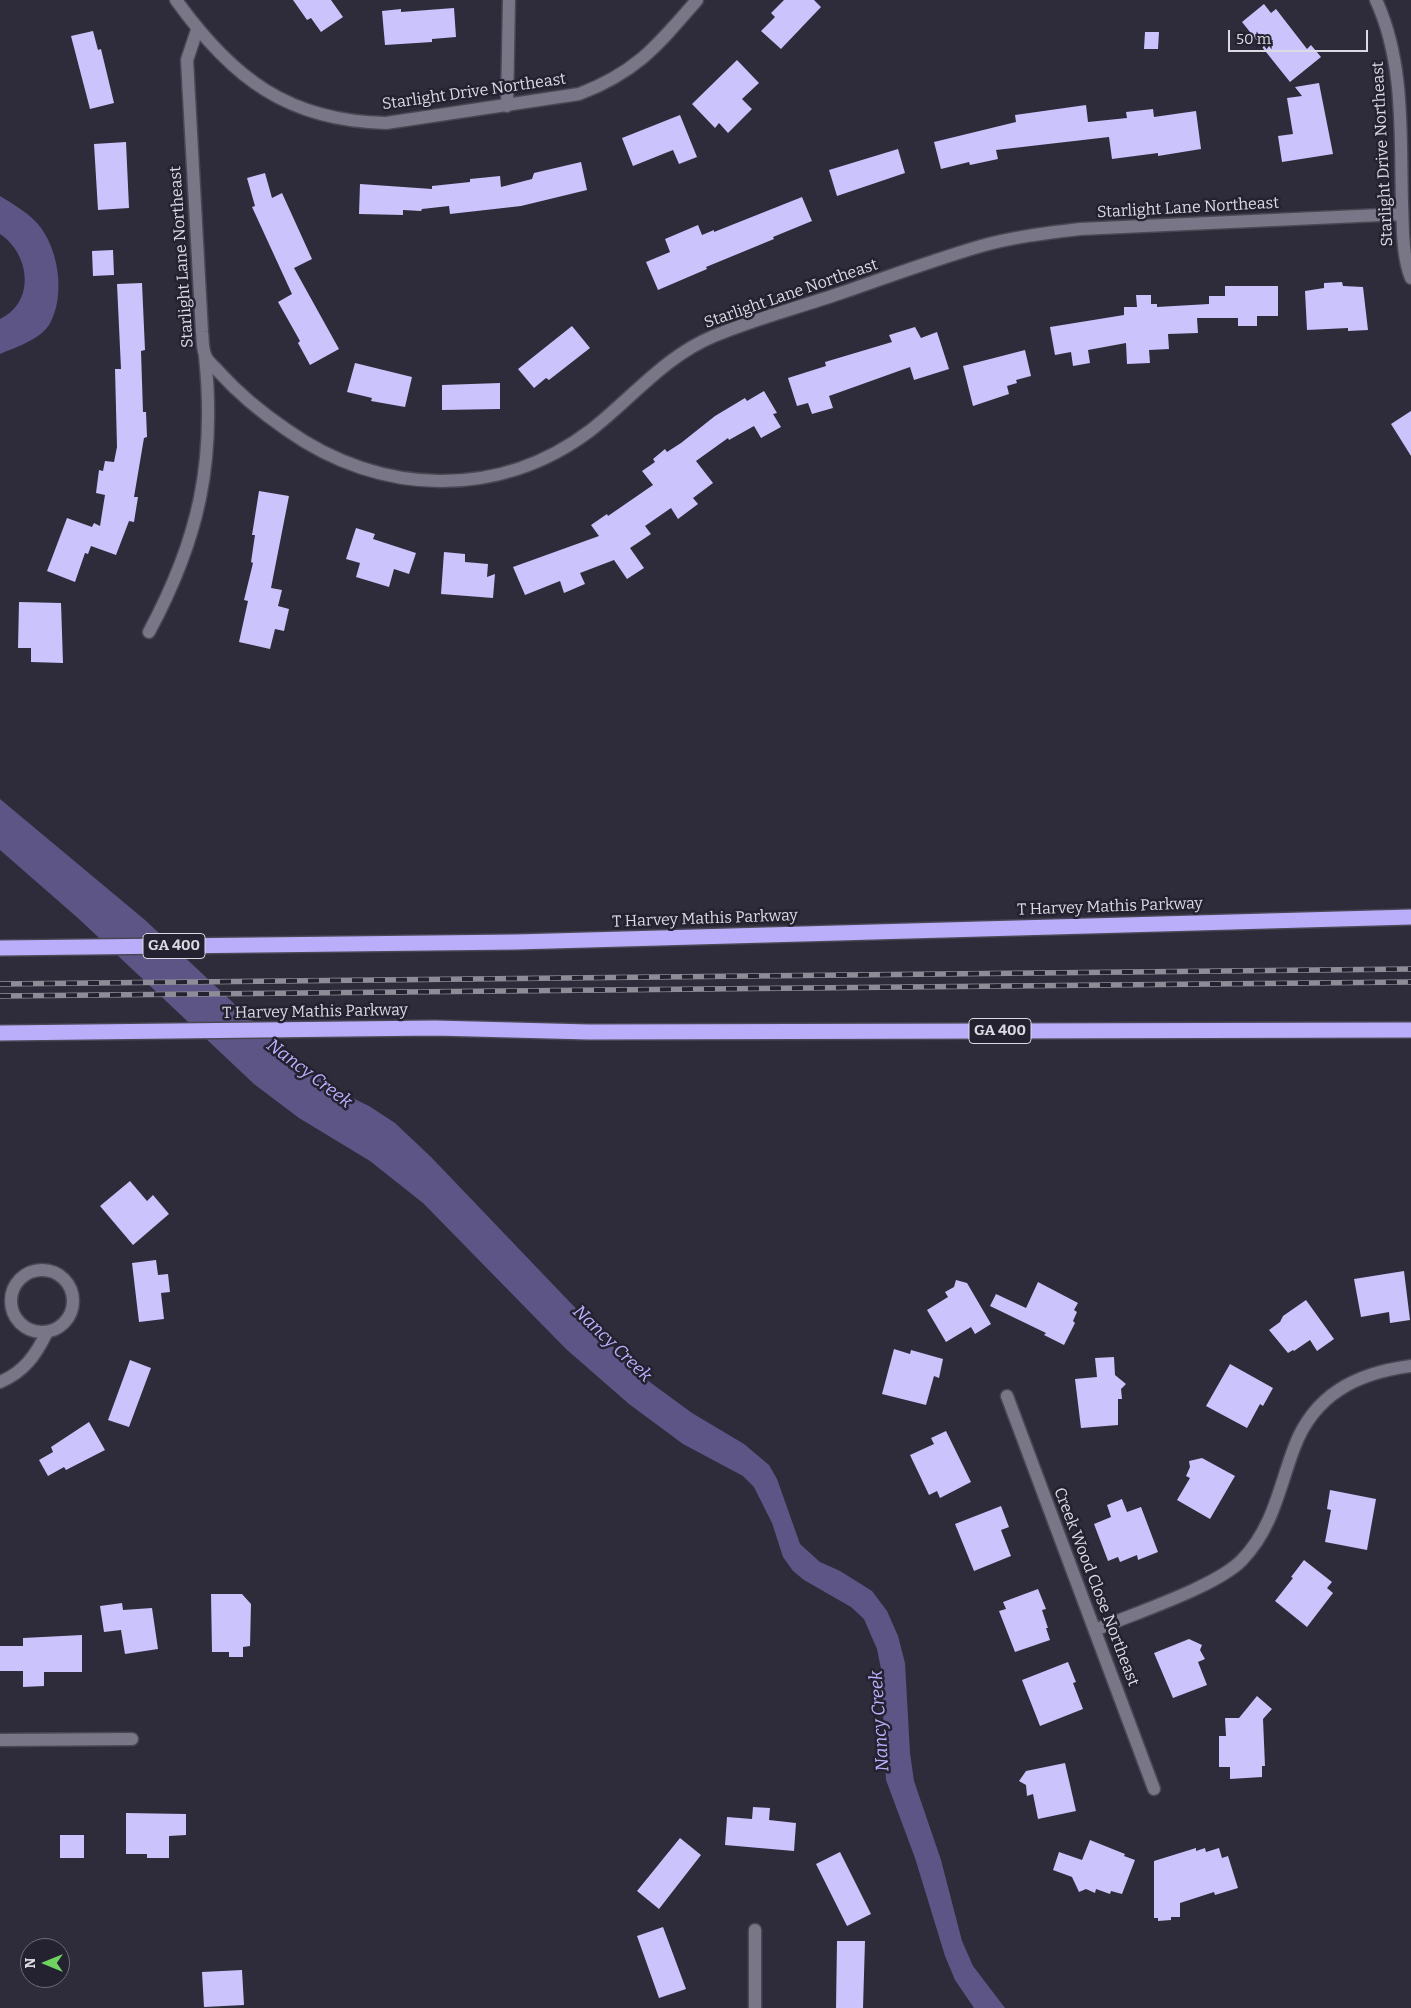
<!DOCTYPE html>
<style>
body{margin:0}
#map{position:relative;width:1411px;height:2008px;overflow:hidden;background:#2e2c3a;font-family:Bitter,serif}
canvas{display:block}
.north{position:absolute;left:20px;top:1938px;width:50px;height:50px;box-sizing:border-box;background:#242230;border:1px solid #6d6c78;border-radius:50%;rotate:270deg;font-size:14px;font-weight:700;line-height:20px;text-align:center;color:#dbdae3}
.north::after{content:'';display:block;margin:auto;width:18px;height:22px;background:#6ed360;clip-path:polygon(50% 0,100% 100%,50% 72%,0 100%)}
.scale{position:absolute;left:1228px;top:30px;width:140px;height:22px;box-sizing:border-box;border:2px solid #dbdae3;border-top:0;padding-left:6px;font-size:15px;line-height:18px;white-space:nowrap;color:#dbdae3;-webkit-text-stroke:4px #242230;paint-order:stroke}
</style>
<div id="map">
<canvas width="1411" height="2008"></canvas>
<div class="north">N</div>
<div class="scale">50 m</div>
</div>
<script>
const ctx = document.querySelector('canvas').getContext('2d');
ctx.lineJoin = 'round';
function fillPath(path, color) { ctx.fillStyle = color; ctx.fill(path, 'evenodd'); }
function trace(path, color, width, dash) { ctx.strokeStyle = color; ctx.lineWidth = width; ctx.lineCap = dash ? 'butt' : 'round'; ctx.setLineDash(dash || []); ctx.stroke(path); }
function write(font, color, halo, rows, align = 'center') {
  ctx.font = font + ' Bitter,serif'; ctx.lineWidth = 5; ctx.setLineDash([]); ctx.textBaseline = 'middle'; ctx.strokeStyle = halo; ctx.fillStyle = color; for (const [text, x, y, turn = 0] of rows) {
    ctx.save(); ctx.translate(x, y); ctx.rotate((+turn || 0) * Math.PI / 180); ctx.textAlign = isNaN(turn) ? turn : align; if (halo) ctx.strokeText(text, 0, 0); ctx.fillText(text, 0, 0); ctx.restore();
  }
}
fillPath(new Path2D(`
 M0 196C13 204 27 212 37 223 59 247 66 297 49 325 39 340 16 347 0 354V319C36 302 30 254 0 234Z
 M0 799 145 920 291 1057 342 1093 369 1106 395 1123 431 1157 607 1341 647 1380 692 1413 744 1444 769 1465 777 1479 800 1544 820 1562 840 1571 872 1591 887 1611 898 1636 905 1663 910 1753 914 1781 941 1860 962 1941 973 1966 1005 2008H974L955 1980 945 1956 915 1858 886 1780 881 1669 877 1649 864 1619 851 1607 804 1580 793 1571 783 1557 772 1523 754 1487 743 1476 683 1444 629 1404 566 1349 423 1203 370 1161 299 1118 254 1084 79 919 0 850Z`), '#5d5586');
fillPath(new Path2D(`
 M293 0H331L343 17 321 32 311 18 307 20Z
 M784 0H814L821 7 781 49 761 31 775 17 771 13Z
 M1264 4 1271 13 1276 9 1307 49 1311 45 1321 57 1290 82 1242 22Z
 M454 8 456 37 432 39V42L385 45 382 11 401 9V12Z
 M93 31 98 50 101 49 114 103 90 109 71 36Z
 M1145 32H1159L1158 49H1144Z
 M737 60 759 83 742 99 752 109 728 133 719 123 715 128 692 104Z
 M1319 83 1333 154 1282 162 1278 136 1293 134 1287 98 1302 96 1295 87Z
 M1086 105 1088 122 1127 118 1126 112 1153 109 1154 117 1196 111 1201 149 1158 156V153L1112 159 1109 137 996 150 998 159 970 165 969 162 941 169 934 142 1016 122 1015 115Z
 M680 115 697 157 679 164 673 150 633 166 622 138Z
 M126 142 129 208 98 210 94 144Z
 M898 149 905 173 837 196 829 170Z
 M581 162 587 190 521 206 450 214 449 206 422 209 421 211 403 210V215L359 214 360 184 432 189V186L470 182V179L500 176 501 187 532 179 534 173Z
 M265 173 272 198 282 193 312 259 294 268 339 349 310 365 298 343 300 341 278 302 292 294 252 207 255 206 247 178Z
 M802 197 812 221 773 237 774 239 706 267 707 269 658 290 646 262 670 252 665 239 698 225 702 235 714 230V232Z
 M113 250 114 275 93 276 92 251Z
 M1342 282 1343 286 1363 287 1368 330 1348 331V328L1307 330 1305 291 1324 288V283Z
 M142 283 145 350 141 351 143 412H146L147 437 144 438 134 497H138L134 522 129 521 116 555 91 546 88 554 85 553 75 582 47 571 67 518 92 527 94 523 100 526 105 495 96 493 99 470 103 471 105 461 114 462 117 447 115 369H121L117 284Z
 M1225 286H1278V316H1257V326H1238V318H1197L1198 333 1168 334 1169 349 1149 350 1150 363 1127 364 1126 343 1088 350 1090 363 1073 366 1071 352 1055 355 1050 327 1124 315V307H1137L1136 295H1151V304H1157V307L1209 304V296H1225Z
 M572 326 590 348 549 380 546 378 534 388 518 369Z
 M915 327 921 338 937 332 949 369 914 380 910 367 829 396 833 408 812 414 808 403 797 406 788 378 826 366 825 362 892 342 889 335Z
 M1025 350 1031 376 1016 380 1017 383 1007 386 1009 394 973 406 963 366Z
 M355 363 412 377 405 407 371 401 372 398 347 392Z
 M500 383V409L442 410V385Z
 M764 391 777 413 773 414 781 427 761 438 754 426 729 440 728 438 696 461 713 483 693 498 698 504 678 519 671 508 645 526 651 534 630 548 644 568 627 579 614 560 580 573 585 584 564 593 560 581 525 595 513 567 599 536 591 525 607 514 608 516 653 485 642 471 655 462 653 459 665 449 667 452 681 443 715 416 745 398 747 401Z
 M1411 411V456L1391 424Z
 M259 491 289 496 271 588 282 590 278 606 289 609 284 631 275 629 270 649 239 642 248 601 244 600 253 563 251 562 255 535H252Z
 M356 528 375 534 373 539 416 553 409 574 394 569 389 587 356 577 360 563 346 559Z
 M444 552 465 554V562L488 564 487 577 495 574 493 598 441 594Z
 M19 602 61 603 63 663 31 662V648H18Z
 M130 1181 147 1201 153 1195 169 1214 133 1245 100 1206Z
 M156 1260 158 1275 168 1274 170 1292 161 1293 164 1319 139 1322 132 1263Z
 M1404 1271 1410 1320 1390 1323 1389 1312 1361 1317 1354 1279Z
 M956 1280 967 1283 991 1324 975 1334 971 1327 946 1342 927 1310 948 1297 945 1292 954 1287Z
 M1038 1282 1078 1303 1074 1310 1077 1312 1073 1321 1075 1323 1064 1345 1044 1335 1046 1333 990 1306 996 1294 1026 1308Z
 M1306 1300 1334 1339 1317 1351 1310 1340 1294 1351 1293 1350 1288 1353 1269 1330 1280 1322 1283 1316Z
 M894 1349 910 1354 911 1350 943 1359 939 1378 934 1376 926 1405 882 1394Z
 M1114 1357 1115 1375 1126 1384 1121 1389 1122 1399H1118V1425L1081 1428 1075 1379 1097 1377 1095 1358Z
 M130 1360 151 1368 129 1427 108 1420Z
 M1230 1364 1273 1388 1263 1406 1260 1404 1247 1428 1206 1406Z
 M89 1422 105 1450 66 1470 64 1467 48 1476 39 1460 53 1452 51 1447Z
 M946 1431 971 1482 940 1498 937 1491 929 1495 910 1455 934 1444 931 1438Z
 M1202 1458 1235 1476 1210 1519 1177 1500 1190 1478 1186 1476 1190 1467 1189 1461Z
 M1330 1490 1376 1499 1367 1550 1325 1542 1331 1510 1327 1509Z
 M1122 1499 1127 1512 1141 1507 1158 1552 1138 1560 1137 1555 1120 1562 1118 1557 1108 1561 1094 1524 1111 1517 1107 1505Z
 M1001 1506 1009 1527 1001 1530 1011 1556 974 1571 955 1524Z
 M1304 1560 1332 1582 1327 1588 1333 1593 1307 1627 1275 1601 1293 1578 1291 1577Z
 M1038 1589 1046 1609 1042 1610 1048 1628H1046L1050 1640 1015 1652 999 1611 1006 1609 1003 1602Z
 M211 1594H242L251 1604 250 1646 243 1647V1657H229V1652H212Z
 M122 1603 123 1610 152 1608 158 1649 125 1654 121 1630 104 1632 100 1606Z
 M82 1635V1672H44V1686L23 1687V1671H0V1646H23V1638Z
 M1189 1639 1202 1645 1200 1650 1205 1659 1198 1662 1207 1685 1173 1698 1154 1653Z
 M1068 1662 1076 1682 1073 1683 1083 1709 1040 1726 1022 1680Z
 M1257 1696 1272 1709 1263 1719 1265 1766H1262V1777L1230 1779V1767H1219V1736H1226L1225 1718H1239Z
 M1065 1763 1076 1811 1038 1819 1033 1794 1027 1796 1026 1785 1019 1781 1026 1771Z
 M753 1807 770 1808 769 1820 796 1823 794 1851 725 1845 727 1817 752 1819Z
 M126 1813 186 1814V1835L169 1836V1858H147V1854H126Z
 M60 1835H84V1858H60Z
 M680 1838 701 1855 659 1909 637 1891Z
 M1090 1840 1125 1854 1124 1856 1135 1860 1122 1894 1111 1891 1110 1894 1096 1889 1095 1893 1086 1889 1079 1892 1072 1877 1053 1870 1059 1852 1082 1860Z
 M1196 1848V1851L1205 1848 1206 1852 1219 1848 1222 1858 1228 1856 1238 1888 1215 1895 1214 1892 1180 1903V1917H1171V1920L1158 1921V1918H1154V1861Z
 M840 1852 871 1914 847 1926 816 1864Z
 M663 1927 686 1989 659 1998 637 1936Z
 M837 1941H865L863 2008H836Z
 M242 1970 244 2005 204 2007 202 1972Z`), '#cbc3fc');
const minor = new Path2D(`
 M176 0C232 78 288 121 386 123L579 94C637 72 658 45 697 0
 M1376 0C1405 63 1400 135 1402 203 1403 227 1402 256 1411 278
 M197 30 187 60 202 332C203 339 202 350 206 357 208 362 215 367 219 372 239 394 262 413 287 430 380 496 499 500 591 430 632 398 665 356 714 336 754 319 797 308 838 294 885 278 933 260 981 246 1013 237 1046 233 1080 229L1402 214
 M507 106 509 0
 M149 632C199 539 216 461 205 356
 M11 1301a31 31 0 1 1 62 0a31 31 0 1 1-62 0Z
 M0 1382C24 1372 36 1355 47 1332
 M1007 1396 1154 1789
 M1095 1630C1132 1614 1216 1587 1242 1560 1273 1528 1279 1488 1294 1448 1314 1394 1357 1373 1411 1366
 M0 1740 132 1739
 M755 2008V1930`);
const highway = new Path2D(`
 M0 948 516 942 1411 917
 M0 1033 435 1028 589 1032 1411 1030`);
trace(minor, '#494753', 15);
trace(highway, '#494753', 18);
trace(minor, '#787687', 12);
trace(highway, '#baadfa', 15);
const rail = new Path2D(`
 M0 984 1411 969
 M0 996 1411 982`);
trace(rail, '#8d8c97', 5.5);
trace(rail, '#242230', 4, [11]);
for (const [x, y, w] of [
 [174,946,62],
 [1000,1031,62]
]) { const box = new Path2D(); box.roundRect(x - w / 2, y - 12.5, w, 25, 4); ctx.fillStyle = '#242230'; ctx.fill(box); trace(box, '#dbdae3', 1); }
write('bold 15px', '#dbdae3', null, [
 ["GA 400",174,946],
 ["GA 400",1000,1031]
]);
write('16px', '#dbdae3', '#242230', [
 ["Starlight Drive Northeast",474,92,-8],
 ["Starlight Drive Northeast",1383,154,-93],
 ["Starlight Lane Northeast",1188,208,-3],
 ["Starlight Lane Northeast",182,257,-94],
 ["Starlight Lane Northeast",791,294,-19],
 ["T Harvey Mathis Parkway",1110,907,-2],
 ["T Harvey Mathis Parkway",705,919,-2],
 ["T Harvey Mathis Parkway",315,1012,-1],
 ["Creek Wood Close Northeast",1096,1587,69]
]);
write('italic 18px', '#beb1ff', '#242230', [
 ["Nancy Creek",309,1074,37],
 ["Nancy Creek",612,1344,44],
 ["Nancy Creek",880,1721,-94]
]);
</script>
